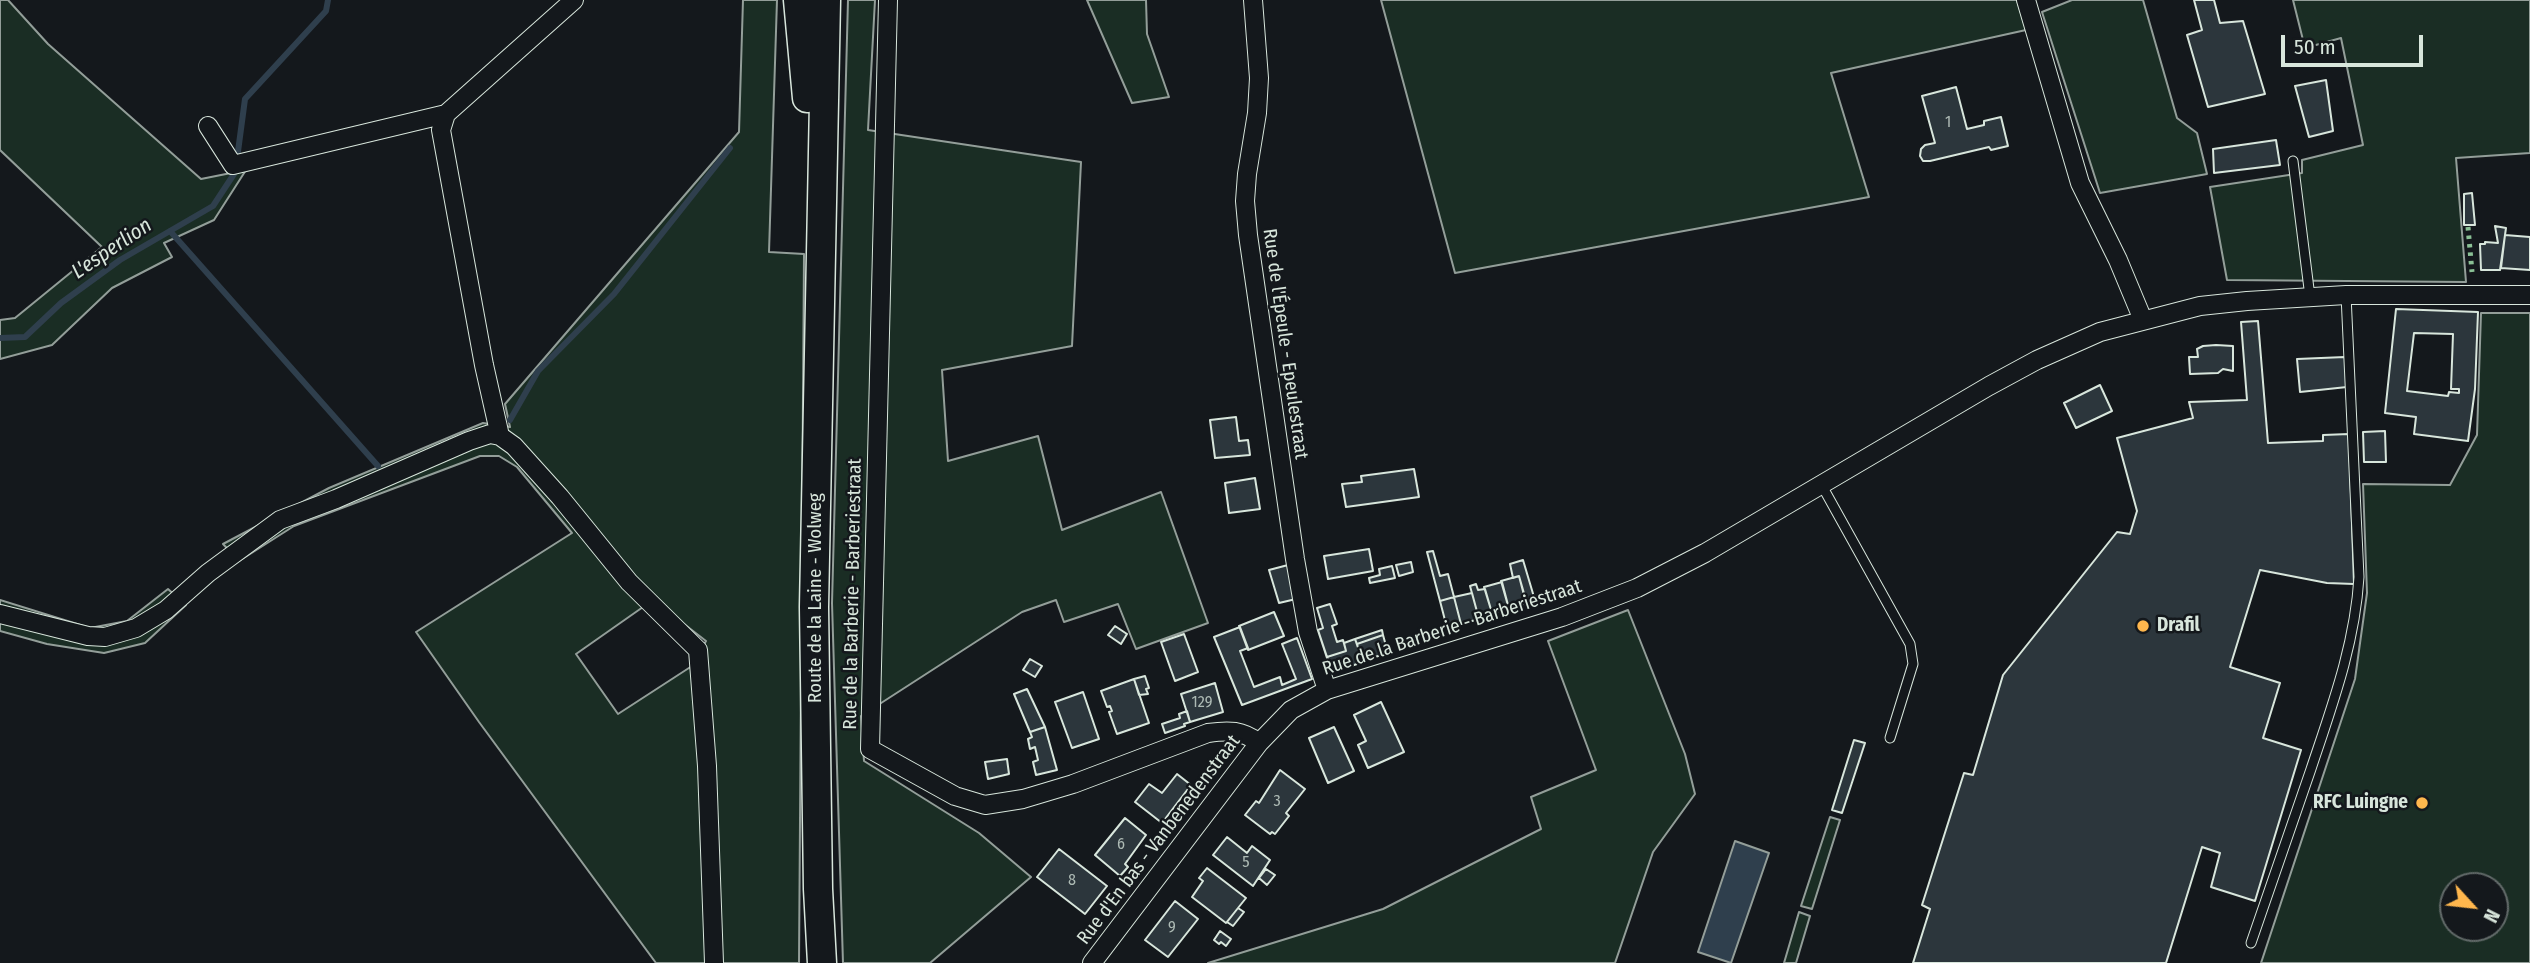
<!DOCTYPE html>
<meta charset="utf-8">
<style>
body{margin:0}
#map{position:relative;width:2530px;height:963px;overflow:hidden;background:#14181c;font-family:"Fira Sans Condensed",sans-serif}
canvas{display:block}
.north{position:absolute;left:2439px;top:872px;width:70px;height:70px;box-sizing:border-box;background:#14181c;border:2px solid #626a69;border-radius:50%;rotate:117deg;font-size:19px;font-weight:700;line-height:28px;text-align:center;color:#d8e6dc}
.north::after{content:'';display:block;margin:auto;width:24px;height:32px;background:#ffb74d;clip-path:polygon(50% 0,100% 100%,50% 72%,0 100%)}
.scale{position:absolute;left:2281px;top:35px;width:142px;height:32px;box-sizing:border-box;border:4px solid #d8e6dc;border-top:0;padding-left:9px;font-size:21px;line-height:24px;white-space:nowrap;color:#d8e6dc;-webkit-text-stroke:5px #14181c;paint-order:stroke}
</style>
<div id="map">
<canvas width="2530" height="963"></canvas>
<div class="north">N</div>
<div class="scale">50 m</div>
</div>
<script>
const ctx = document.querySelector('canvas').getContext('2d');
ctx.lineJoin = 'round';
function fillPath(path, color) { ctx.fillStyle = color; ctx.fill(path, 'evenodd'); }
function trace(path, color, width, dash) { ctx.strokeStyle = color; ctx.lineWidth = width; ctx.lineCap = dash ? 'butt' : 'round'; ctx.setLineDash(dash || []); ctx.stroke(path); }
function write(font, color, halo, rows, align = 'center') {
  ctx.font = font + ' "Fira Sans Condensed",sans-serif'; ctx.lineWidth = 5; ctx.setLineDash([]); ctx.textBaseline = 'middle'; ctx.strokeStyle = halo; ctx.fillStyle = color; for (const [text, x, y, turn = 0] of rows) {
    ctx.save(); ctx.translate(x, y); ctx.rotate((+turn || 0) * Math.PI / 180); ctx.textAlign = isNaN(turn) ? turn : align; if (halo) ctx.strokeText(text, 0, 0); ctx.fillText(text, 0, 0); ctx.restore();
  }
}
const green = new Path2D(`
 M0 0H8L48 44 201 179 246 170 214 220 164 243 172 257 112 288 52 345 0 359V320L15 318 102 247 0 150Z
 M743 0H777L769 252 804 254 799 963H656L479 722 416 632 572 533 517 467 499 456H480L294 526 239 561 223 544 329 488 483 423 510 427 505 404 739 132ZM653 600 706 641 692 666 618 714 576 654Z
 M848 0H875L868 130 1081 162 1072 346 942 370 948 461 1038 436 1062 530 1161 492 1208 623 1136 649 1118 604 1064 622 1056 600 1022 612 861 716 864 761 979 833 1031 877 930 963H843L832 603Z
 M1087 0H1146L1147 34 1169 97 1132 103Z
 M1381 0H2017L2026 30 1831 73 1869 197 1455 273Z
 M2072 0H2143L2177 118 2197 133 2207 174 2100 193 2042 12Z
 M2293 0H2530V153L2456 158 2466 282 2227 280 2210 187 2302 173V160L2363 145 2341 38 2305 48Z
 M2481 313H2530V963H2261L2355 679 2367 593 2363 484 2450 485 2477 435ZM2453 886H2495V928H2453Z
 M168 589 186 605 145 643 104 653 47 644 0 631V600L90 628 127 621Z
 M1628 610 1685 754 1695 794 1653 852 1615 963H1208L1383 909 1541 829 1531 797 1596 770 1548 641Z
 M1830 817 1840 820 1812 909 1801 906Z
 M1799 912 1810 916 1796 963H1784Z`);
fillPath(green, '#1a2d24');
trace(green, '#939e99', 2);
const water = new Path2D(`
 M1735 841 1769 853 1731 963 1698 952Z`);
fillPath(water, '#2f3f4d');
trace(water, '#939e99', 2);
trace(new Path2D(`
 M237 159 245 99 326 11 328 0
 M170 231 378 466
 M0 338 25 337 61 303 120 260 213 206 234 174
 M510 420 538 371 614 294 730 148`), '#2f3f4d', 6);
const building = new Path2D(`
 M2194 0H2214L2220 23 2243 21 2265 94 2208 107 2187 35 2202 30Z
 M2326 80 2333 131 2309 137 2295 86Z
 M1956 87 1967 129 1984 125V121L2001 117 2008 146 1991 150 1989 147 1930 161H1923L1920 156 1921 149 1925 145 1935 143 1922 96Z
 M2276 140 2280 165 2214 173 2213 149Z
 M2472 193 2475 225H2464V194Z
 M2495 226 2506 228 2500 270H2481L2480 244H2485V242L2498 243Z
 M2505 235 2530 237V270L2501 268Z
 M2396 309 2478 312 2475 389 2468 441 2414 434 2416 417 2385 413ZM2414 333 2453 334 2451 389H2459V393L2449 392 2448 396 2407 391Z
 M2258 321 2268 443 2323 441V435L2349 434 2354 584 2327 583 2260 570 2230 667 2280 683 2263 738 2301 750 2255 901 2211 887 2220 853 2202 847 2166 963H1913L1930 909 1922 905 1964 773 1973 775 2003 675 2117 532 2130 534 2137 511 2117 438 2193 418 2189 402 2247 400 2241 322Z
 M2216 345 2233 346V371L2223 369 2218 373 2190 374 2189 357H2198L2197 349 2203 346Z
 M2345 357 2347 387 2300 392 2297 359Z
 M2100 385 2112 411 2076 428 2064 403Z
 M1236 417 1239 441 1248 440 1250 455 1215 458 1210 420Z
 M2385 431 2386 462H2364L2363 432Z
 M1414 469 1419 497 1346 507 1342 484 1362 482 1361 476Z
 M1255 478 1260 509 1229 513 1225 483Z
 M1369 549 1373 571 1328 579 1324 556Z
 M1433 551 1440 576 1448 574 1454 597 1440 601 1427 552Z
 M1523 560 1534 597 1525 599 1519 576 1513 578 1510 564Z
 M1411 562 1413 572 1399 576 1396 565Z
 M1288 565 1296 599 1279 603 1269 570Z
 M1392 566 1395 578 1370 583 1369 578 1380 575 1379 569Z
 M1519 576 1527 604 1509 609 1501 581Z
 M1502 582 1509 609 1492 613 1484 587Z
 M1476 584 1478 590 1485 589 1492 613 1479 619 1470 586Z
 M1472 593 1479 619 1461 624 1454 597Z
 M1454 597 1461 624 1447 628 1440 601Z
 M1330 604 1337 624 1332 626 1337 642 1343 640 1346 651 1327 657 1318 630 1323 628 1317 608Z
 M1274 612 1284 636 1248 650 1239 626Z
 M1115 626 1127 634 1121 644 1108 635Z
 M1240 627 1248 648 1240 651 1254 687 1280 677 1282 685 1296 679 1282 644 1297 638 1312 679 1242 705 1214 637Z
 M1382 630 1383 635 1357 644 1355 639Z
 M1184 634 1198 672 1175 681 1161 642Z
 M1383 635 1388 653 1362 661 1357 644Z
 M1355 639 1363 662 1336 671 1332 669 1327 657 1346 651 1344 643Z
 M1030 659 1042 666 1035 677 1023 670Z
 M1145 676 1149 688 1146 689 1148 694 1139 695 1134 679Z
 M1134 679 1149 723 1117 734 1109 712 1112 711 1110 706 1107 707 1101 691Z
 M1215 683 1223 712 1190 722 1181 694Z
 M1027 689 1045 727 1030 732 1014 694Z
 M1083 692 1099 739 1072 748 1055 702Z
 M1381 702 1404 752 1368 768 1358 745 1366 741 1354 715Z
 M1187 711 1190 722 1184 724 1185 726 1165 733 1162 724 1180 718 1179 714Z
 M1045 727 1057 770 1036 775 1033 762 1038 760 1035 747 1030 749 1028 739 1032 737 1030 732Z
 M1334 727 1354 771 1328 783 1309 738Z
 M1854 740 1865 743 1842 813 1832 810Z
 M1007 759 1009 774 988 779 985 762Z
 M1280 770 1305 789 1286 813 1289 816 1275 834 1272 832 1270 834 1245 815 1256 801 1259 803Z
 M1177 774 1191 785 1162 823 1135 802 1149 784 1162 793Z
 M1125 818 1146 835 1125 864 1128 867 1120 876 1095 855Z
 M1227 837 1247 853 1252 846 1270 860 1253 886 1213 855Z
 M1059 849 1107 886 1085 914 1037 877Z
 M1207 868 1246 898 1226 923 1192 897 1203 881 1199 878Z
 M1266 869 1275 875 1267 885 1259 878Z
 M1175 901 1198 919 1168 957 1145 940Z
 M1238 908 1244 912 1233 926 1227 922Z
 M1220 931 1231 939 1226 946 1221 942 1219 944 1214 940Z`);
fillPath(building, '#2c363c');
trace(building, '#d8e6dc', 2);
const service = new Path2D(`
 M2293 161 2310 297
 M1821 484 1910 644 1913 664 1890 738
 M2251 943C2271 885 2291 827 2311 769 2332 706 2355 644 2359 577L2346 295`);
const minor = new Path2D(`
 M888 0 870 749 955 796 985 805 1023 799 1073 784 1208 733C1229 730 1242 730 1259 743
 M1253 0 1259 78 1257 113 1247 174 1245 201 1248 235 1295 559 1308 632 1327 690
 M2026 0 2080 183 2118 260 2143 320
 M208 126 233 165 446 114
 M500 436 484 365 441 130 446 114 574 0
 M0 614 88 636 105 637 136 628 166 610 208 573 280 520 336 499 469 441 490 434 500 436 514 446 560 497 629 582 698 650 707 766 714 963
 M1092 963 1259 743 1291 710 1327 690 1562 617 1637 588 1705 553 1989 386 2037 360 2100 332 2200 306 2247 301 2346 295H2530`);
const trunk = new Path2D(`
 M798 0 807 98
 M822 963 818 889 814 607 826 0`);
trace(service, '#d8e6dc', 11);
trace(minor, '#d8e6dc', 20);
trace(trunk, '#d8e6dc', 31);
trace(service, '#14181c', 9);
trace(minor, '#14181c', 18);
trace(trunk, '#14181c', 28);
trace(new Path2D(`
 M2468 227 2472 272`), '#8ac095', 5, [3.5, 5]);
for (const [x, y, r, color] of [
 [2143,626,7,"#ffb74d"],
 [2422,803,7,"#ffb74d"]
]) { const dot = new Path2D(); dot.arc(x, y, r, 0, 2 * Math.PI); ctx.fillStyle = color; ctx.fill(dot); trace(dot, '#14181c', 2.5); }
write('16px', '#adbab4', null, [
 ["1",1948,123],
 ["129",1202,703],
 ["3",1277,802],
 ["6",1121,845],
 ["5",1246,863],
 ["8",1072,881],
 ["9",1172,928]
]);
write('19px', '#d8e6dc', '#14181c', [
 ["Rue de l'Épeule - Epeulestraat",1285,344,82],
 ["Rue de la Barberie - Barberiestraat",853,594,-89],
 ["Route de la Laine - Wolweg",816,598,-90],
 ["Rue de la Barberie - Barberiestraat",1452,628,-18],
 ["Rue d'En bas - Vanbenedenstraat",1159,840,-53]
]);
write('bold 19px', '#d8e6dc', '#14181c', [
 ["Drafil",2157,626],
 ["RFC Luingne",2408,803,"right"]
], 'left');
write('italic 21px', '#d8e6dc', '#14181c', [
 ["L'esperlion",112,249,-34]
]);
</script>
